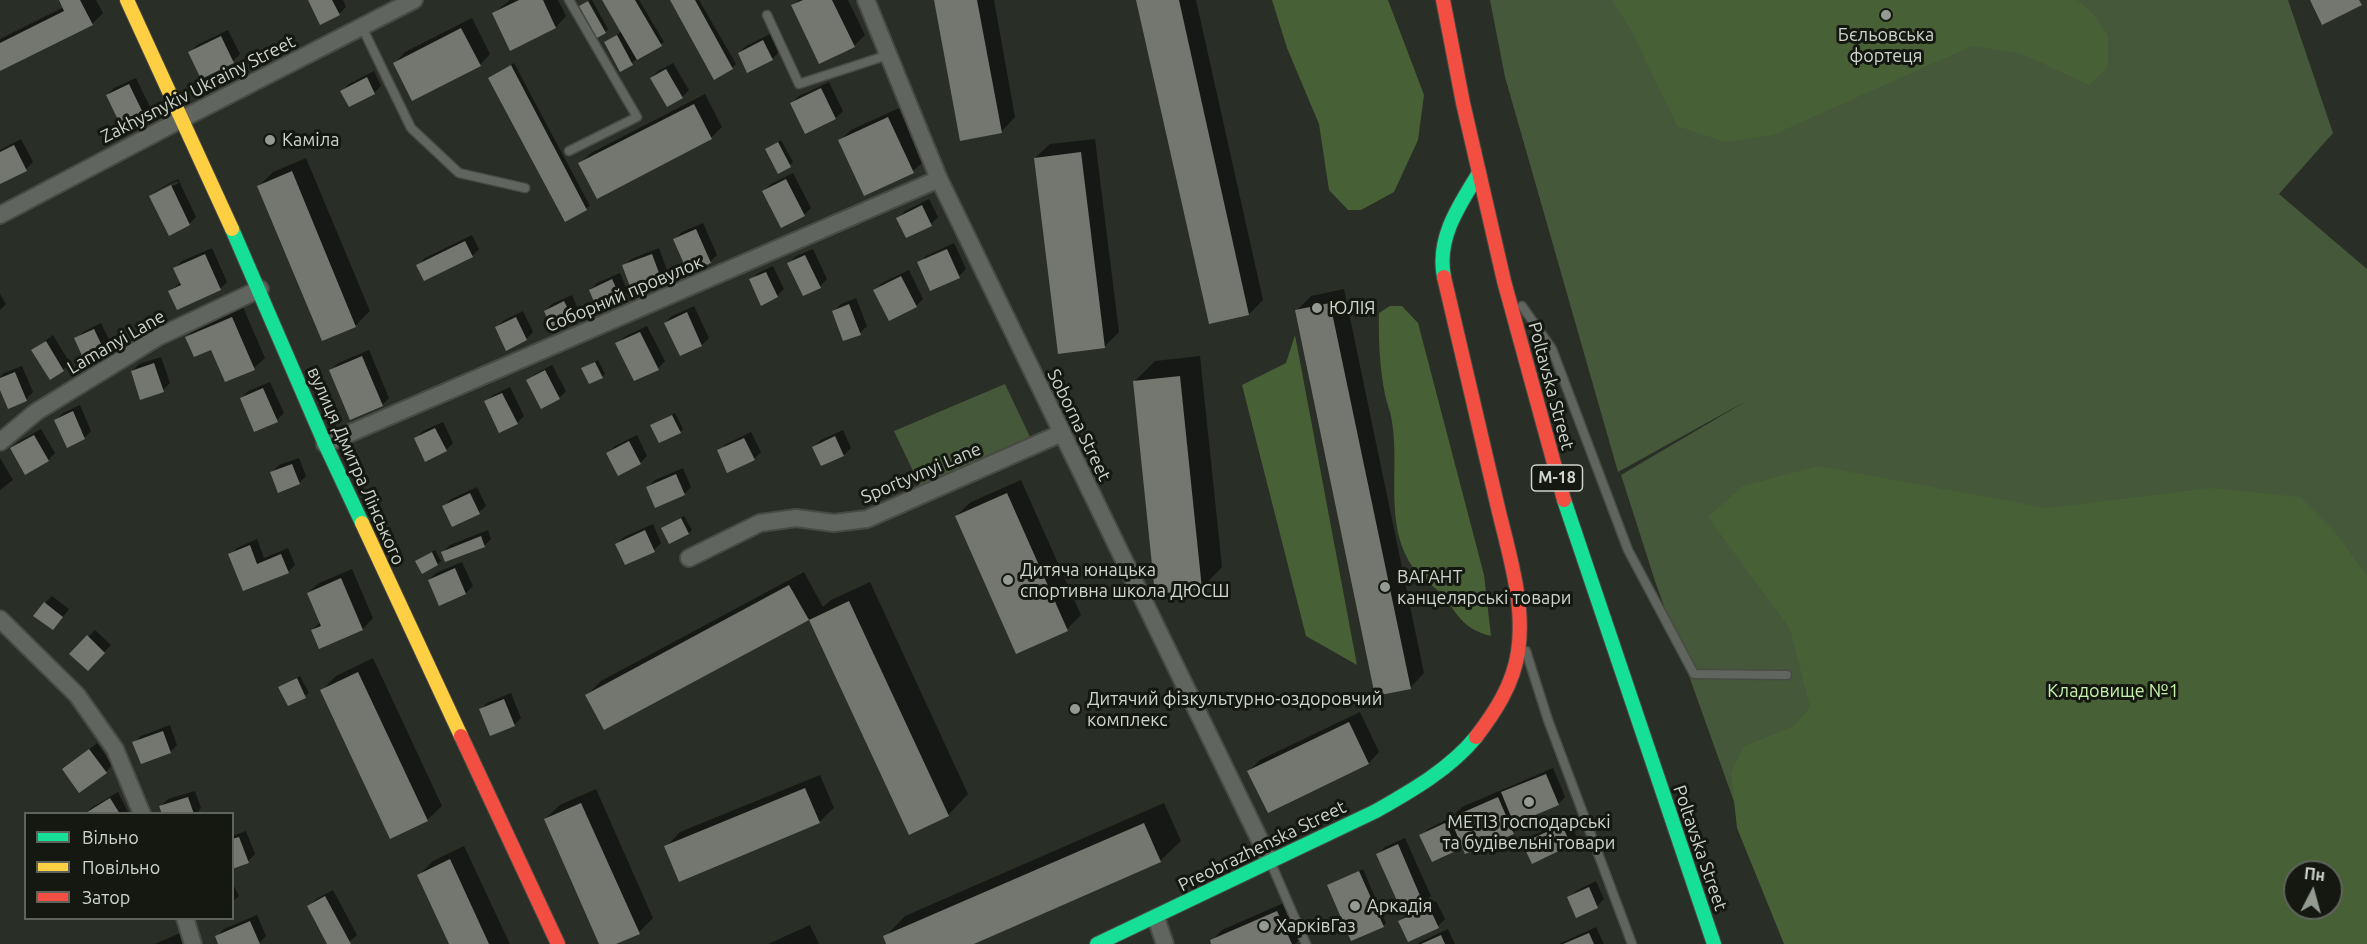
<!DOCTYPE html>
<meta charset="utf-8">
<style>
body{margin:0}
#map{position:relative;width:2367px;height:944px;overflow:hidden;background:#292e26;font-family:Ubuntu,sans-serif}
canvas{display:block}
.legend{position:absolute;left:24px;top:812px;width:210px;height:108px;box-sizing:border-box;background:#141811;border:2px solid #5e645b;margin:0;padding:8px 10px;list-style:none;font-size:18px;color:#ced5cb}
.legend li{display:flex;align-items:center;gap:12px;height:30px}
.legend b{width:30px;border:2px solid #5e645b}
.north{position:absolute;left:2283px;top:860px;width:60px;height:60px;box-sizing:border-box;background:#141811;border:2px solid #5e645b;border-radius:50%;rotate:6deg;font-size:16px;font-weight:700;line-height:24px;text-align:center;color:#ced5cb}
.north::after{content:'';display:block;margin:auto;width:21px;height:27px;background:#949b91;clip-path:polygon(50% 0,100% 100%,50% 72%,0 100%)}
</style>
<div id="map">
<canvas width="2367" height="944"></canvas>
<ul class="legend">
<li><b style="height:8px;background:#16e098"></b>Вільно</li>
<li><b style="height:8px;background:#ffcf43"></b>Повільно</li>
<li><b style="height:8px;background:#f24e42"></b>Затор</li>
</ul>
<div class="north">Пн</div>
</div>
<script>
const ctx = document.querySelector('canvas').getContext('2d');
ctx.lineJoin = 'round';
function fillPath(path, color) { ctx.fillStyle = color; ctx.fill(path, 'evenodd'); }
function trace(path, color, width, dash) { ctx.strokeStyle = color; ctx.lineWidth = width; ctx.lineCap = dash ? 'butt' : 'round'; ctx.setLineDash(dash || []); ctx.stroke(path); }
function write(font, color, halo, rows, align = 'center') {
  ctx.font = font + ' Ubuntu,sans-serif'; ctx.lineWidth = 6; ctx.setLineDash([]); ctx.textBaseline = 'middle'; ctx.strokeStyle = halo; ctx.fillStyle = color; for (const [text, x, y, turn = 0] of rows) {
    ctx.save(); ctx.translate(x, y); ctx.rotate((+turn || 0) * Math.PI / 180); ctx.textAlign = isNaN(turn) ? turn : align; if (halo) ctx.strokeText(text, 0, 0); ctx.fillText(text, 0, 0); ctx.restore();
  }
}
fillPath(new Path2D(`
 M1490 0H2288L2333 133 2279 194 2367 269V944H1785L1655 581 1621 475 1748 400 1618 472 1505 77ZM2295 872H2331V908H2295Z
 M1005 384 1031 439 922 490 894 431Z`), '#455839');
fillPath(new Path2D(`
 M1272 0H1388L1424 95 1418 140 1394 192 1361 210H1348L1329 190 1319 124 1287 48Z
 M1612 0H2077L2093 14 2108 35V66L2089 85 2022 54 1972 46 1773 135 1725 142 1677 126 1632 32Z
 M1390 306H1402L1418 323 1484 575 1491 636C1464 629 1460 618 1444 597 1436 586 1421 580 1414 569 1383 526 1400 470 1392 422 1391 413 1387 404 1385 395 1380 370 1378 339 1379 313Z
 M1295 335 1357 665 1306 636 1242 385 1286 363Z
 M1818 466 2047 508 2212 488 2300 497 2336 533 2367 576V944H1784L1737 828 1731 773 1744 746 1794 726 1810 707 1790 629 1708 517 1743 486ZM2295 872H2331V908H2295Z`), '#476036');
fillPath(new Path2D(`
 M60 0H96L103 13 92 24 0 70V39L64 7Z
 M310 0H343L346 7 339 14Z
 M510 0H558L566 16 556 27 511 49 494 13Z
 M589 0H592L608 29 605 32 581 6Z
 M604 0H639L664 42 620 70 606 43 622 31Z
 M671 0H699L736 64 732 68 715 78Z
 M799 0H848L865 35 854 46 793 6Z
 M936 0H994L1015 117 1001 132Z
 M1138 0H1196L1263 300 1249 314Z
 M472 18 490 54 480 65 395 63 405 52Z
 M228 30 240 54 233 61 190 52 197 45Z
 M770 34 779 52 772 59 739 53 746 46Z
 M514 63 590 206 565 220 490 78Z
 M673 63 689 90 682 97 651 78 658 71Z
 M374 71 381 86 374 93 342 91 349 84Z
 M136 78 151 109 144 116 107 95 114 88Z
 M829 82 843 111 836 118 806 132 792 103 799 96Z
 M705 94 722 127 711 138 580 163 591 153Z
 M899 108 924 161 913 171 840 140 851 130Z
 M21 139 33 162 26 169 0 183V150Z
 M1095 139 1119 332 1104 347 1035 158 1050 144Z
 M781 140 793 162 790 165 770 147Z
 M306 158 370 311 356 325 322 339 259 186 273 172Z
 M793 173 811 208 804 215 764 191 771 184Z
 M178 179 196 217 189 224 151 196 158 189ZM177 181 179 183 157 193V190Z
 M929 199 938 217 931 224 898 218 905 211Z
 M703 223 717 255 710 262 675 239 682 232Z
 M472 235 479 249 472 256 418 265 425 258Z
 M954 243 966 269 959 276 919 263 926 256Z
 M212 248 227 282 220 289 170 291 181 282 175 268 182 261Z
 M659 248 668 273 661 280 624 266 631 259Z
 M813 249 827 279 820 286 789 263 796 256Z
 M773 266 784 289 777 296 751 280 758 273Z
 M909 270 923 299 916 306 875 290 882 283Z
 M620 273 628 292 621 299 590 290 597 283Z
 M1344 289 1424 673 1410 688 1297 310 1311 296Z
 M0 294 6 304 0 310Z
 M572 295 580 313 573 320 545 311 552 304Z
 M856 298 867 326 860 333 834 311 841 304Z
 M694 306 709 338 702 345 680 354 665 323 672 316Z
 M243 307 265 358 254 368 187 337 197 326Z
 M523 311 533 332 526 339 496 328 503 321Z
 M101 323 111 344 104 351 76 339 83 332Z
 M647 326 665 361 658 368 617 344 624 337Z
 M53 335 70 363 63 370 33 350Z
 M369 350 389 398 382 405 331 370 338 363Z
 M1200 356 1222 567 1202 588 1135 381 1155 361Z
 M161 357 170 383 163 390 132 371 139 364Z
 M598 360 605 374 602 377 583 368Z
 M552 365 566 391 559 398 528 381 535 374Z
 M22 366 33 392 26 399 8 407 0 386V377L4 373Z
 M270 382 284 413 277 420 241 398 248 391Z
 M510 387 524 416 517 423 486 402 493 395Z
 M80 405 91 431 84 438 56 420 63 413Z
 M675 413 683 429 680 432 652 425Z
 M443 422 453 443 446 450 416 438 423 431Z
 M41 429 55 453 48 460 25 473 11 449 18 442Z
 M843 430 851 448 844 455 821 464 814 447 821 440Z
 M751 432 761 452 754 459 719 451 726 444Z
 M637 435 647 456 640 463 619 474 608 453 615 446Z
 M0 458 13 480 0 490Z
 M299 458 306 476 299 483 272 472 279 465Z
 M683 468 691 487 684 494 648 487 655 480Z
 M1021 480 1081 615 1067 629 956 516 971 502Z
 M477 487 486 506 479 512 444 506 451 499Z
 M684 516 692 530 689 533 663 528Z
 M653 524 661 543 654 550 617 544 624 537Z
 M488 530 491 539 484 546 443 552 450 545Z
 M257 539 264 558 288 548 295 565 288 572 244 589 230 555 237 548Z
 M435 550 441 561 438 564 417 561Z
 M462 562 473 586 466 593 429 580 436 573Z
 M352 569 373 618 363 629 320 647 312 630 321 622 308 593 319 583Z
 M804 572 823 607 831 600 870 582 968 794 948 815 909 833 809 618 604 728 587 695 601 681Z
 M52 596 69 609 60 621 45 603Z
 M95 630 111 645 88 669 71 654Z
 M373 658 442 806 427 820 322 690 336 676Z
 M300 676 309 693 288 704 283 685Z
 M511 693 521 718 514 725 480 710 487 703Z
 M1360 712 1379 752 1369 763 1249 771 1260 760Z
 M170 725 177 745 170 752 134 743 141 736Z
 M97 743 112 765 106 772 64 769Z
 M1553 768 1565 797 1558 804 1523 819 1524 822 1513 833 1462 844 1457 849 1421 836 1428 829 1452 817 1462 807Z
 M820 775 834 808 819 822 666 847 680 832Z
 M596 789 653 918 639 932 612 944H601L545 819 560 805Z
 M195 791 201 808 196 814H164L161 806 168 799Z
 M118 792 129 814H85L91 808Z
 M1164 803 1181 841 1160 861 970 944H888L885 937 905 916Z
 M1569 819 1577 837 1570 844 1524 843 1531 836Z
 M246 831 255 854 248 861 232 867V836Z
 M1405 838 1431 896 1419 908 1436 901 1445 919 1438 926 1400 921 1412 909 1378 854 1385 847Z
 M464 846 510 944H451L419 875 433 861Z
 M1363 869 1386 923 1383 926 1328 886Z
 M1596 881 1604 899 1597 906 1577 916 1569 898 1576 891Z
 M232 882 239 896 232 902Z
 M333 890 357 935 347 944H329L309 906 316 899Z
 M1288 901 1304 935 1295 944H1213L1211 941 1222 930Z
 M257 915 266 936 259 943 220 944 217 936 224 929Z
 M810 925 819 944H768Z
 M1596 927 1604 944H1559L1561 943Z
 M1448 929 1455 944H1418L1420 942Z
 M180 933 185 944H155Z`), '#0007');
fillPath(new Path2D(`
 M59 0H80L93 25 0 71V43L64 11Z
 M308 0H332L340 15 320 25Z
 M519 0H543L556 28 510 51 492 13Z
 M602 0H635L662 46 637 60Z
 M670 0H695L733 69 714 80Z
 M803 0H832L855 47 819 64 791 5Z
 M934 0H977L1002 133 960 141Z
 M1136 0H1179L1249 315 1209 324Z
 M2310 0H2359L2362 5 2322 25Z
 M588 1 606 33 597 38 579 6Z
 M461 28 481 66 412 101 393 63Z
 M617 35 633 65 620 72 604 42Z
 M221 36 234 63 201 79 188 52Z
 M763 40 773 60 747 73 738 53Z
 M511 65 587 210 565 222 488 78Z
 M666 69 683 98 667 107 650 78Z
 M367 77 375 94 349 107 340 91Z
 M129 84 145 117 122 128 106 95Z
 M821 88 836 119 805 134 790 103Z
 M694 104 712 139 597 199 578 163Z
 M888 117 914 173 864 196 838 140Z
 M778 142 791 167 778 174 765 149Z
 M14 145 27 171 0 184V152Z
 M1081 152 1105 348 1058 354 1034 158Z
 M292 171 356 327 322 341 257 186Z
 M786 179 805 216 781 228 762 191Z
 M171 185 190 225 169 236 149 196Z
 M922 205 932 226 906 238 896 218Z
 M696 229 711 263 688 273 673 239Z
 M465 241 473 257 424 281 416 265Z
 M947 249 960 278 930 291 917 262Z
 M205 254 221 290 177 310 168 291 181 285 173 268Z
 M652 254 662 281 632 292 622 265Z
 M805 255 821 288 803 296 787 263Z
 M766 272 778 297 761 306 749 279Z
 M901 276 917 307 889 321 873 290Z
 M612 279 622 300 598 311 589 290Z
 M564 301 574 321 553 331 544 311Z
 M1330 303 1411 689 1375 696 1295 310Z
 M849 304 861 335 843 341 832 311Z
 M687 312 702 346 680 356 664 323Z
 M232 317 255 370 225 382 211 350 194 357 185 337Z
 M516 317 527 340 506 351 495 327Z
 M94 329 105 352 85 362 74 338Z
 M640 332 659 370 634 381 615 343Z
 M46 341 64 371 50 380 31 350Z
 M362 356 383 406 350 420 329 370Z
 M595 362 603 378 589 384 581 368Z
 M154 363 164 392 140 400 131 371Z
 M545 370 560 399 541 409 526 380Z
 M15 372 27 401 8 409 0 390V378Z
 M1180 376 1202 589 1155 594 1133 381Z
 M263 388 278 422 254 432 240 398Z
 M502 393 518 424 499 433 484 401Z
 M73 411 85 439 67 448 54 420Z
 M672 415 681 433 659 443 650 425Z
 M435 428 447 451 425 462 414 438Z
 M34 435 49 461 25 475 10 448Z
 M835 436 844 456 821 466 812 447Z
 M744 438 755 460 727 473 717 450Z
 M629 441 641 464 618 476 606 453Z
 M292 464 300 484 278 493 270 472Z
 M676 474 685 495 655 508 646 487Z
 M470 493 480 514 452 527 442 506Z
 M1007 493 1068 631 1016 654 955 516Z
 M681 518 689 534 669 544 661 528Z
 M645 530 655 552 625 565 615 544Z
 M481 536 485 547 445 562 441 552Z
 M250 545 257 564 281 554 289 573 243 591 228 554Z
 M432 552 438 565 422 574 415 561Z
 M455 568 466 594 439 606 428 580Z
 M341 578 363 630 319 649 311 630 321 626 307 593Z
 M789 585 809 620 849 601 949 816 909 835 809 620 604 730 585 695Z
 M44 602 63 617 53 630 33 616Z
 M87 635 105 653 88 671 69 654Z
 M358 672 428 821 390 839 320 690Z
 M297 678 306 698 288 706 278 687Z
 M504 699 515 726 490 736 479 709Z
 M1349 722 1369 764 1268 813 1247 771Z
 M163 731 171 753 141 764 132 742Z
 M89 749 107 773 79 793 62 769Z
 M1546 774 1559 805 1514 824 1501 792Z
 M805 788 820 823 679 882 664 846Z
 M188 797 194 814H162L159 806Z
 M1498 797 1514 834 1465 854 1450 818Z
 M110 798 120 814H84Z
 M581 803 640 934 616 944H599L544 819Z
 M1144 823 1161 862 974 944H886L883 936Z
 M1445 823 1458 850 1432 862 1419 835Z
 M1562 825 1571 845 1532 864 1522 843Z
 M239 837 249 863 232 869V839Z
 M1398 844 1424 905 1403 914 1376 854Z
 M450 859 489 944H449L417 875Z
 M1359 871 1384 927 1351 941 1327 885Z
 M1589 887 1598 908 1576 918 1567 897Z
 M325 896 351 944H327L307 906Z
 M1429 907 1439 928 1408 942 1398 921Z
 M1277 911 1292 944H1211L1210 940Z
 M250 921 260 944H218L215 936Z
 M1589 933 1594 944H1563Z
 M1441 935 1445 944H1421Z`), '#737770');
const lane = new Path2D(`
 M767 15 799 84 888 55
 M362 27 411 128 459 173 525 188
 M569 151 637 117 569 0
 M1522 306 1552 349 1628 550 1694 674 1787 675
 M1526 651 1548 720 1632 944
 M1270 861 1306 944`);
const street = new Path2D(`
 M866 0 939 179 1270 861
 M0 215 182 119 414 0
 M0 442 36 412 158 337 260 289
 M325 444 939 179
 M689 558 760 523 796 518 834 523 867 519 1062 433
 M0 619 77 695 115 749 142 814
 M185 918 193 944
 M1156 918 1165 944`);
const fast = new Path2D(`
 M232 229 325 444 362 523
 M1444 277C1436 238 1460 204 1479 173
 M1564 500 1714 944
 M1097 944 1376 811C1411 791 1450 769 1476 737`);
const slow = new Path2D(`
 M127 0 232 229
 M362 523 461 736`);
const jam = new Path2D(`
 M1443 0 1463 103 1504 281 1564 500
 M1444 277C1461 350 1478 423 1495 495 1506 545 1526 601 1518 652 1513 685 1495 712 1476 737
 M461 736 558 944`);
trace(lane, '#474b44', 11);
trace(street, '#474b44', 20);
trace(fast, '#474b44', 16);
trace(slow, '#474b44', 16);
trace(jam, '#474b44', 16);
trace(lane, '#61655f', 8);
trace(street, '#61655f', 16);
trace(fast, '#16e098', 14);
trace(slow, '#ffcf43', 14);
trace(jam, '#f24e42', 14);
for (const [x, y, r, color] of [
 [1886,15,6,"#949b91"],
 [270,140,6,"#949b91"],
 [1317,308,6,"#949b91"],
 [1008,580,6,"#949b91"],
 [1385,587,6,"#949b91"],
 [1075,709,6,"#949b91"],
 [1529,802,6,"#949b91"],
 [1355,906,6,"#949b91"],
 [1264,926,6,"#949b91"]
]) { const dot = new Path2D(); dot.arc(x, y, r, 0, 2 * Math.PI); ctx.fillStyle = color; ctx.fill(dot); trace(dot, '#141811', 2); }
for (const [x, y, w] of [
 [1557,478,51]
]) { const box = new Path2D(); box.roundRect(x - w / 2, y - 13, w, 26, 4.5); ctx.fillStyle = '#141811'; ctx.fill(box); trace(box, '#ced5cb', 1.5); }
write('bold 16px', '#ced5cb', null, [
 ["М-18",1557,478]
]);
write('18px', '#ced5cb', '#141811', [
 ["Бєльовська",1886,35,"center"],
 ["фортеця",1886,56,"center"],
 ["Каміла",282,140],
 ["ЮЛІЯ",1329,308],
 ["Дитяча юнацька",1020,570],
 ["спортивна школа ДЮСШ",1020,591],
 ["ВАГАНТ",1397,577],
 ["канцелярські товари",1397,598],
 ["Дитячий фізкультурно-оздоровчий",1087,699],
 ["комплекс",1087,720],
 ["МЕТІЗ господарські",1529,822,"center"],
 ["та будівельні товари",1529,843,"center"],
 ["Аркадія",1367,906],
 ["ХарківГаз",1276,926]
], 'left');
write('18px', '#ced5cb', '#141811', [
 ["Zakhysnykiv Ukrainy Street",198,89,-27],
 ["Соборний провулок",624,294,-23],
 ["Lamanyi Lane",116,342,-30],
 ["Poltavska Street",1551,386,75],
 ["Soborna Street",1079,425,64],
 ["вулиця Дмитра Лінського",356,466,66],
 ["Sportyvnyi Lane",921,473,-23],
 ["Preobrazhenska Street",1262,846,-26],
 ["Poltavska Street",1700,848,71]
]);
write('18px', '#c5f2a8', '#141811', [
 ["Кладовище №1",2113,691]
]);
</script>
